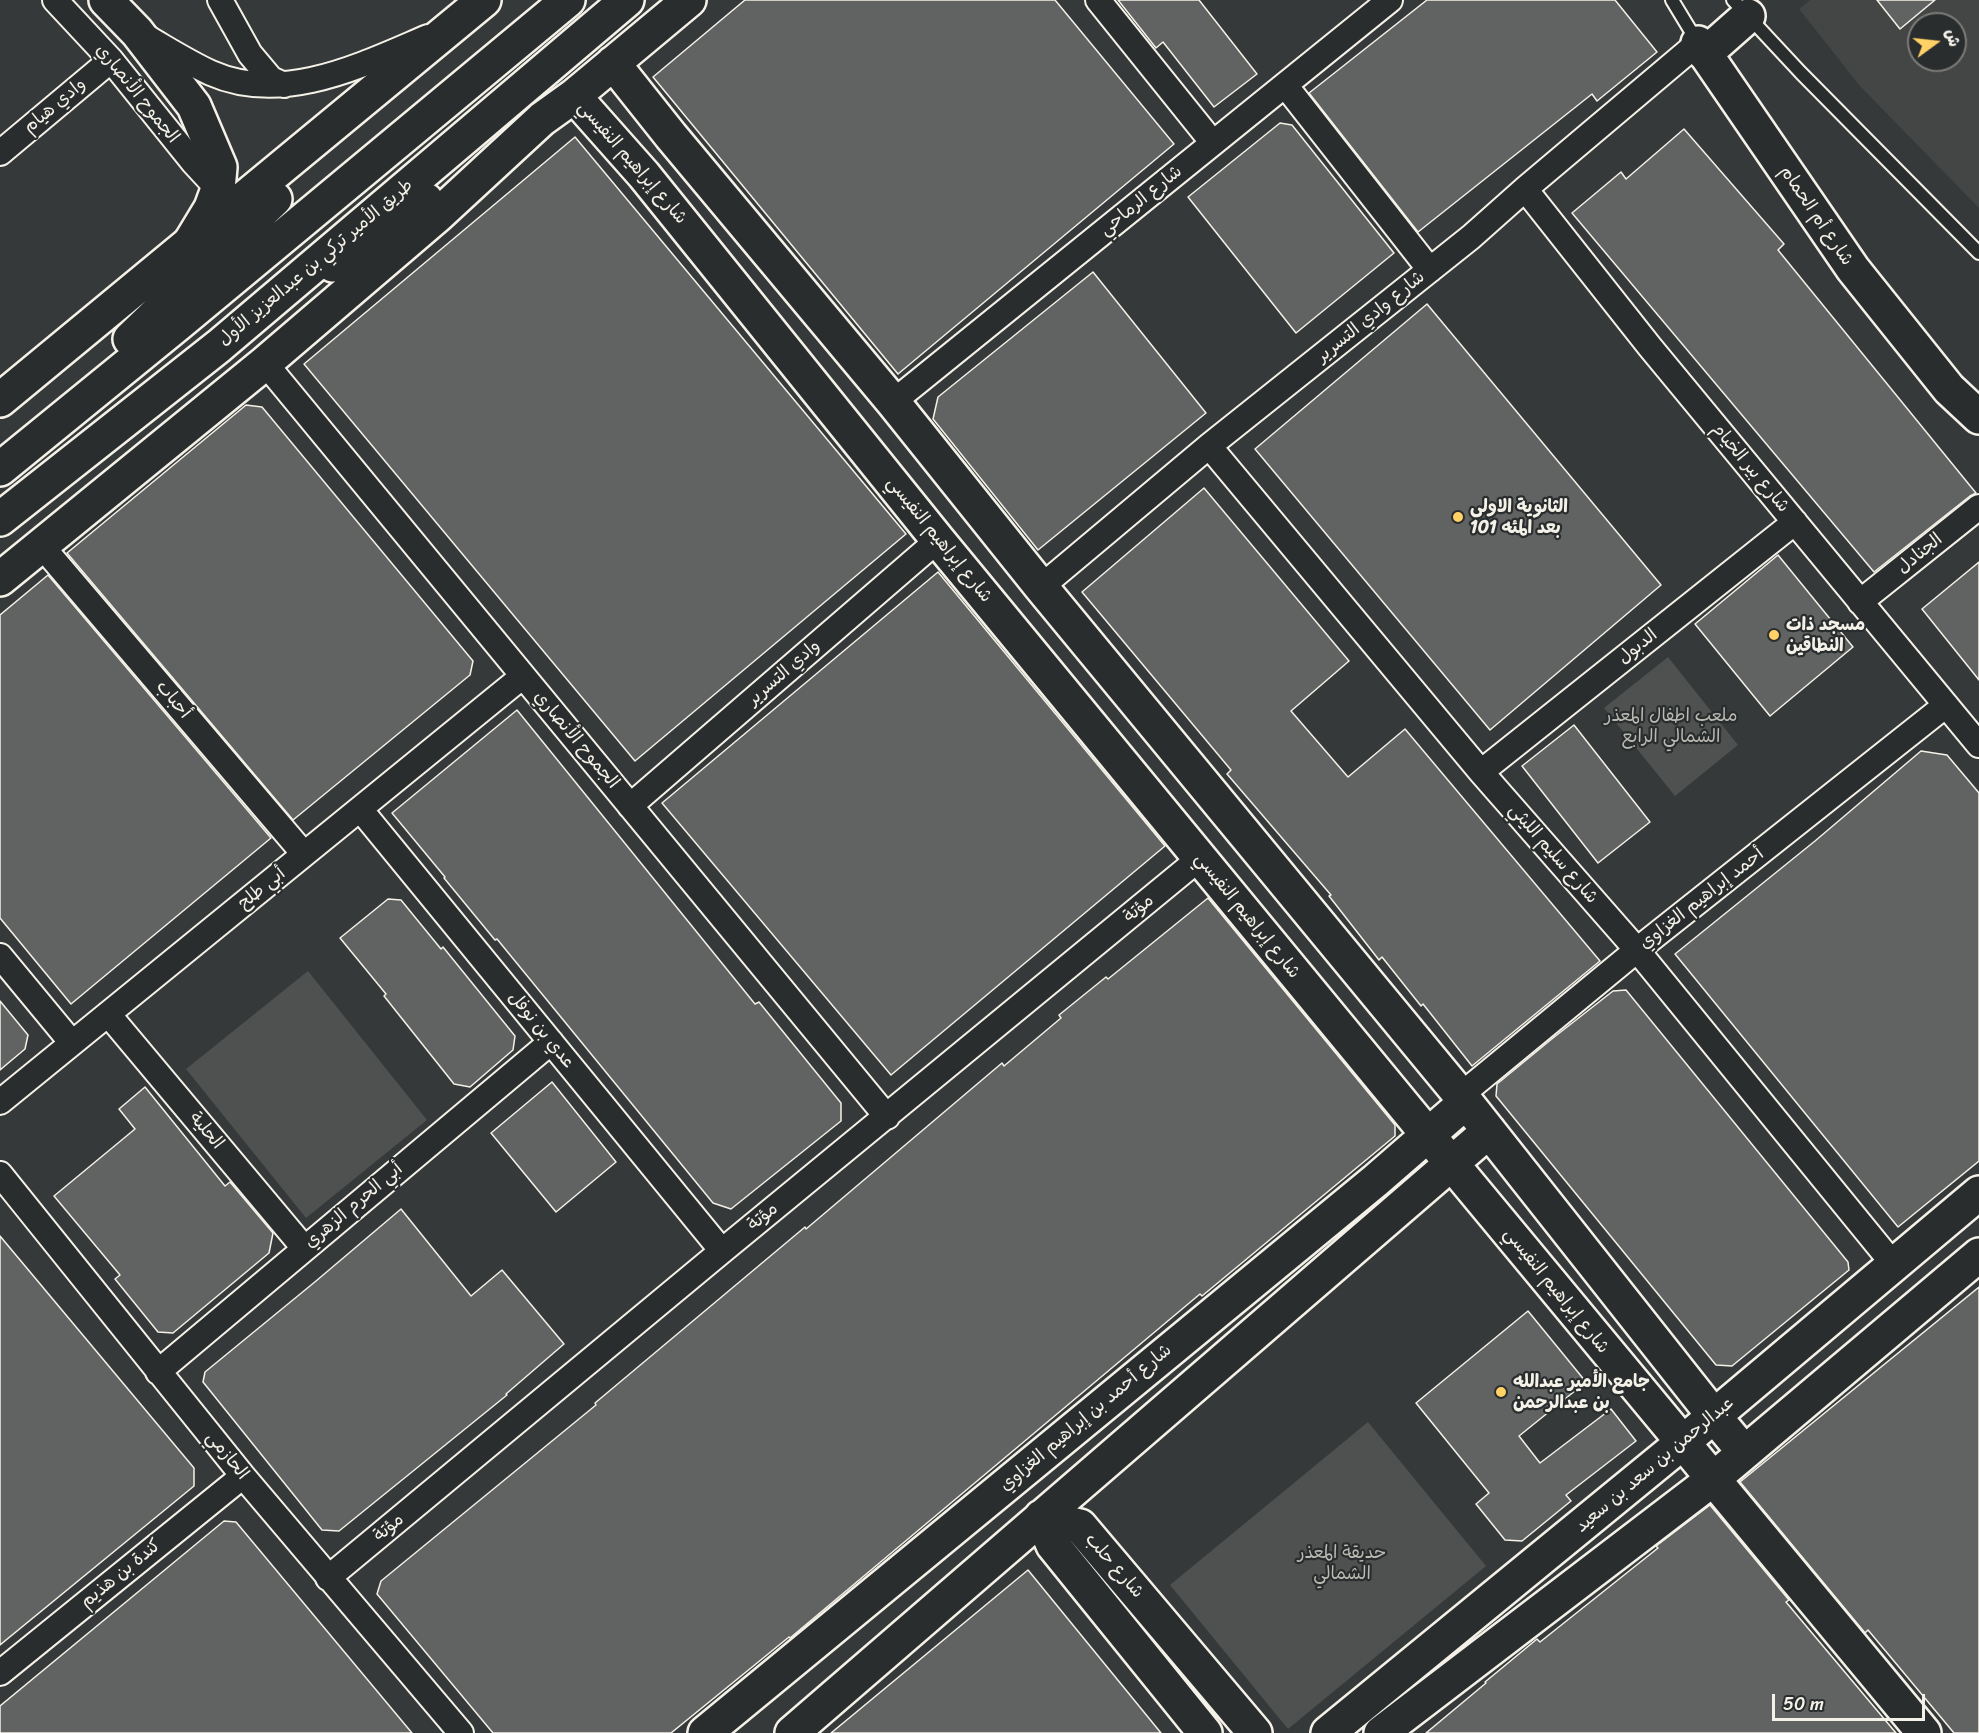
<!DOCTYPE html>
<meta charset="utf-8">
<style>
body{margin:0}
#map{position:relative;width:1979px;height:1733px;overflow:hidden;background:#363939;font-family:Sriracha,"Playpen Sans Arabic",sans-serif}
canvas{display:block}
.north{position:absolute;left:1907px;top:12px;width:60px;height:60px;box-sizing:border-box;background:#2a2d2e;border:2px solid #7b7b78;border-radius:50%;rotate:75deg;font-size:16px;font-weight:700;line-height:24px;text-align:center;color:#f4f1e8}
.north::after{content:'';display:block;margin:auto;width:21px;height:27px;background:#ffd166;clip-path:polygon(50% 0,100% 100%,50% 72%,0 100%)}
.scale{position:absolute;left:1772px;top:1694px;width:153px;height:27px;box-sizing:border-box;border:3px solid #f4f1e8;border-top:0;padding-left:8px;font-size:18px;line-height:21px;white-space:nowrap;color:#f4f1e8;-webkit-text-stroke:4px #2a2d2e;paint-order:stroke}
</style>
<div id="map">
<canvas width="1979" height="1733"></canvas>
<div class="north">ش</div>
<div class="scale">50 m</div>
</div>
<script>
const ctx = document.querySelector('canvas').getContext('2d');
ctx.lineJoin = 'round';
function fillPath(path, color) { ctx.fillStyle = color; ctx.fill(path, 'evenodd'); }
function trace(path, color, width, dash) { ctx.strokeStyle = color; ctx.lineWidth = width; ctx.lineCap = dash ? 'butt' : 'round'; ctx.setLineDash(dash || []); ctx.stroke(path); }
function write(font, color, halo, rows, align = 'center') {
  ctx.font = font + ' Sriracha,"Playpen Sans Arabic",sans-serif'; ctx.lineWidth = 4.5; ctx.setLineDash([]); ctx.textBaseline = 'middle'; ctx.strokeStyle = halo; ctx.fillStyle = color; for (const [text, x, y, turn = 0] of rows) {
    ctx.save(); ctx.translate(x, y); ctx.rotate((+turn || 0) * Math.PI / 180); ctx.textAlign = isNaN(turn) ? turn : align; if (halo) ctx.strokeText(text, 0, 0); ctx.fillText(text, 0, 0); ctx.restore();
  }
}
fillPath(new Path2D(`
 M1810 0H1979V208L1860 86 1799 9ZM1919 24H1955V60H1919Z`), '#434645');
fillPath(new Path2D(`
 M1668 657 1738 745 1675 796 1604 708Z
 M308 971 427 1120 306 1218 186 1069Z
 M1368 1422 1486 1566 1288 1729 1170 1585Z`), '#4e514f');
const building = new Path2D(`
 M745 0H1055L1174 144 898 374 653 77Z
 M1118 0H1199L1257 74 1214 107 1163 42 1156 48Z
 M1427 0H1615L1657 52 1597 101 1592 94 1418 232 1309 93Z
 M1877 0H1935L1900 29Z
 M1280 123 1292 125 1394 253 1296 333 1188 197Z
 M1684 129 1784 244 1778 250 1976 493 1970 496 1874 572 1572 213 1621 172 1626 179Z
 M575 137 906 534 635 761 304 364Z
 M1093 272 1206 413 1038 550 933 419 938 397Z
 M1427 304 1661 585 1490 730 1255 449Z
 M246 405 262 407 473 661 470 675 293 820 67 553Z
 M1204 488 1349 661 1291 711 1348 777 1405 729 1600 961 1472 1066 1423 1004 1421 1006 1382 957 1379 960 1329 896 1331 895 1227 774 1231 770 1082 592Z
 M1778 555 1853 647 1770 716 1695 624Z
 M1979 562V680L1922 609Z
 M938 572 1165 846 891 1075 662 803Z
 M48 575 271 838 71 1004 0 918V615Z
 M517 710 755 1004 759 1002 841 1103V1121L731 1209 713 1203 497 939 495 940 444 878 445 877 392 813Z
 M1574 725 1650 822 1598 863 1522 766Z
 M1921 751 1947 755 1979 793V1161L1898 1227 1675 954 1815 841Z
 M1208 898 1395 1125V1136L1202 1296 1200 1294 790 1638 789 1637 671 1733H493L377 1594 381 1581 596 1405 595 1403 805 1227 806 1229 1002 1063 1004 1066 1061 1018 1059 1015 1106 977 1108 979Z
 M388 899 401 900 441 949 443 947 515 1036 513 1050 470 1087 454 1084 384 996 386 994 340 938Z
 M1626 990 1848 1262 1849 1270 1732 1366 1716 1365 1496 1096 1497 1084 1553 1038 1613 991Z
 M0 1001 28 1035 25 1049 0 1070Z
 M552 1082 616 1162 556 1212 491 1133Z
 M145 1087 225 1186 230 1182 273 1233 269 1253 173 1333 158 1332 115 1279 120 1275 54 1196 135 1129 119 1109Z
 M401 1209 471 1296 502 1270 564 1344 506 1394 507 1395 339 1531 322 1530 203 1382 205 1372 316 1281Z
 M0 1236 194 1468V1486L0 1645Z
 M1979 1287V1733H1954L1868 1630 1865 1633 1740 1482Z
 M1528 1311 1586 1382 1519 1436 1540 1463 1611 1409 1636 1441 1566 1495 1571 1501 1522 1541 1505 1540 1476 1504 1489 1493 1416 1403Z
 M1710 1505 1789 1600 1786 1602 1896 1733H1426L1486 1683 1485 1682 1537 1639 1540 1642 1658 1548 1656 1546Z
 M224 1521 236 1522 412 1733H0V1706Z
 M1028 1570 1161 1733H831Z`);
fillPath(building, '#616362');
trace(building, '#f4f1e8', 1.5);
const lane = new Path2D(`
 M1672 0 1698 43
 M1733 0 1801 73 1979 253`);
const street = new Path2D(`
 M55 0 111 60 193 162 218 189
 M220 0 250 54 271 79 284 85
 M1098 0 1213 143
 M146 37C167 49 189 63 211 73 283 105 362 65 428 37
 M1285 85 1430 270
 M0 153 111 60
 M1525 189 1650 347 1979 745
 M265 363 887 1117
 M893 402 1390 0
 M1209 446 1481 772 1637 950 1894 1265
 M41 545 304 854
 M1041 587 1209 446 1471 237 1525 189 1698 43
 M1860 602 1979 507
 M1481 772 1795 522
 M630 806 938 540
 M360 809 722 1251
 M0 956 72 1043
 M108 1014 304 1248
 M1461 1095 1637 950 1946 705
 M0 1102 523 676
 M0 1174 243 1476 461 1733
 M158 1372 551 1042
 M328 1578 722 1251 1200 858
 M0 1673 243 1476`);
const secondary = new Path2D(`
 M106 0 137 32 194 106 220 167 218 189 211 208 191 241
 M1698 43 1853 269 1949 389 1979 417
 M1705 54 1748 16
 M613 63 671 136 893 402 1041 587 1466 1102 1714 1416 1744 1452
 M574 96 644 175 938 540 1428 1135 1924 1733
 M333 265 426 200
 M0 579 265 363 438 215 542 119 574 96 689 0
 M1041 1517 1080 1526 1255 1733
 M1041 1517 1053 1545 1205 1733
 M705 1733 1375 1181 1466 1102
 M792 1733 1489 1131
 M1328 1733 1682 1443 1979 1193
 M1381 1733 1712 1480 1979 1255`);
const primary = new Path2D(`
 M130 339 275 199
 M0 400 484 0
 M0 469 178 324 568 0
 M0 519 219 346 627 0`);
trace(lane, '#f4f1e8', 16);
trace(street, '#f4f1e8', 28);
trace(secondary, '#f4f1e8', 38);
trace(primary, '#f4f1e8', 38);
trace(lane, '#2a2d2e', 12);
trace(street, '#2a2d2e', 24);
trace(secondary, '#2a2d2e', 33);
trace(primary, '#2a2d2e', 33);
for (const [x, y, r, color] of [
 [1458,517,6,"#ffd166"],
 [1774,635,6,"#ffd166"],
 [1501,1392,6,"#ffd166"]
]) { const dot = new Path2D(); dot.arc(x, y, r, 0, 2 * Math.PI); ctx.fillStyle = color; ctx.fill(dot); trace(dot, '#2a2d2e', 2); }
write('18px', '#f4f1e8', '#2a2d2e', [
 ["الجموح الأنصاري",137,94,51],
 ["وادي هيام",55,106,-40],
 ["شارع إبراهيم النفيسي",632,163,49],
 ["شارع الرماحي",1141,201,-39],
 ["شارع أم الحمام",1816,216,56],
 ["طريق الأمير تركي بن عبدالعزيز الأول",316,263,-40],
 ["شارع وادي التسرير",1371,317,-39],
 ["شارع بير الخيام",1750,468,50],
 ["شارع إبراهيم النفيسي",939,540,51],
 ["الجنادل",1920,554,-39],
 ["الدبول",1638,647,-39],
 ["وادي التسرير",784,673,-41],
 ["أحباب",173,700,50],
 ["الجموح الأنصاري",576,740,50],
 ["شارع سليم الليثي",1553,854,49],
 ["أبي طلح",262,889,-39],
 ["أحمد إبراهيم الغزاوي",1702,899,-38],
 ["مؤتة",1139,909,-40],
 ["شارع إبراهيم النفيسي",1247,916,51],
 ["عدي بن نوفل",541,1030,51],
 ["الحلية",206,1131,50],
 ["أبي الحرم الزهري",354,1206,-40],
 ["مؤتة",763,1217,-39],
 ["شارع إبراهيم النفيسي",1556,1291,51],
 ["شارع أحمد بن إبراهيم الغزاوي",1086,1418,-40],
 ["الحازمي",227,1456,51],
 ["عبدالرحمن بن سعد بن سعيد",1655,1465,-40],
 ["مؤتة",389,1528,-40],
 ["شارع حلب",1114,1566,49],
 ["كندة بن هذيم",121,1574,-39]
]);
write('bold 18px', '#f4f1e8', '#2a2d2e', [
 ["الثانوية الاولى",1470,507],
 ["بعد المئه 101",1470,528],
 ["مسجد ذات",1786,625],
 ["النطاقين",1786,646],
 ["جامع الأمير عبدالله",1513,1382],
 ["بن عبدالرحمن",1513,1403]
], 'left');
write('18px', '#bab9b2', '#2a2d2e', [
 ["ملعب اطفال المعذر",1671,716],
 ["الشمالي الرابع",1671,737],
 ["حديقة المعذر",1342,1553],
 ["الشمالي",1342,1574]
]);
</script>
